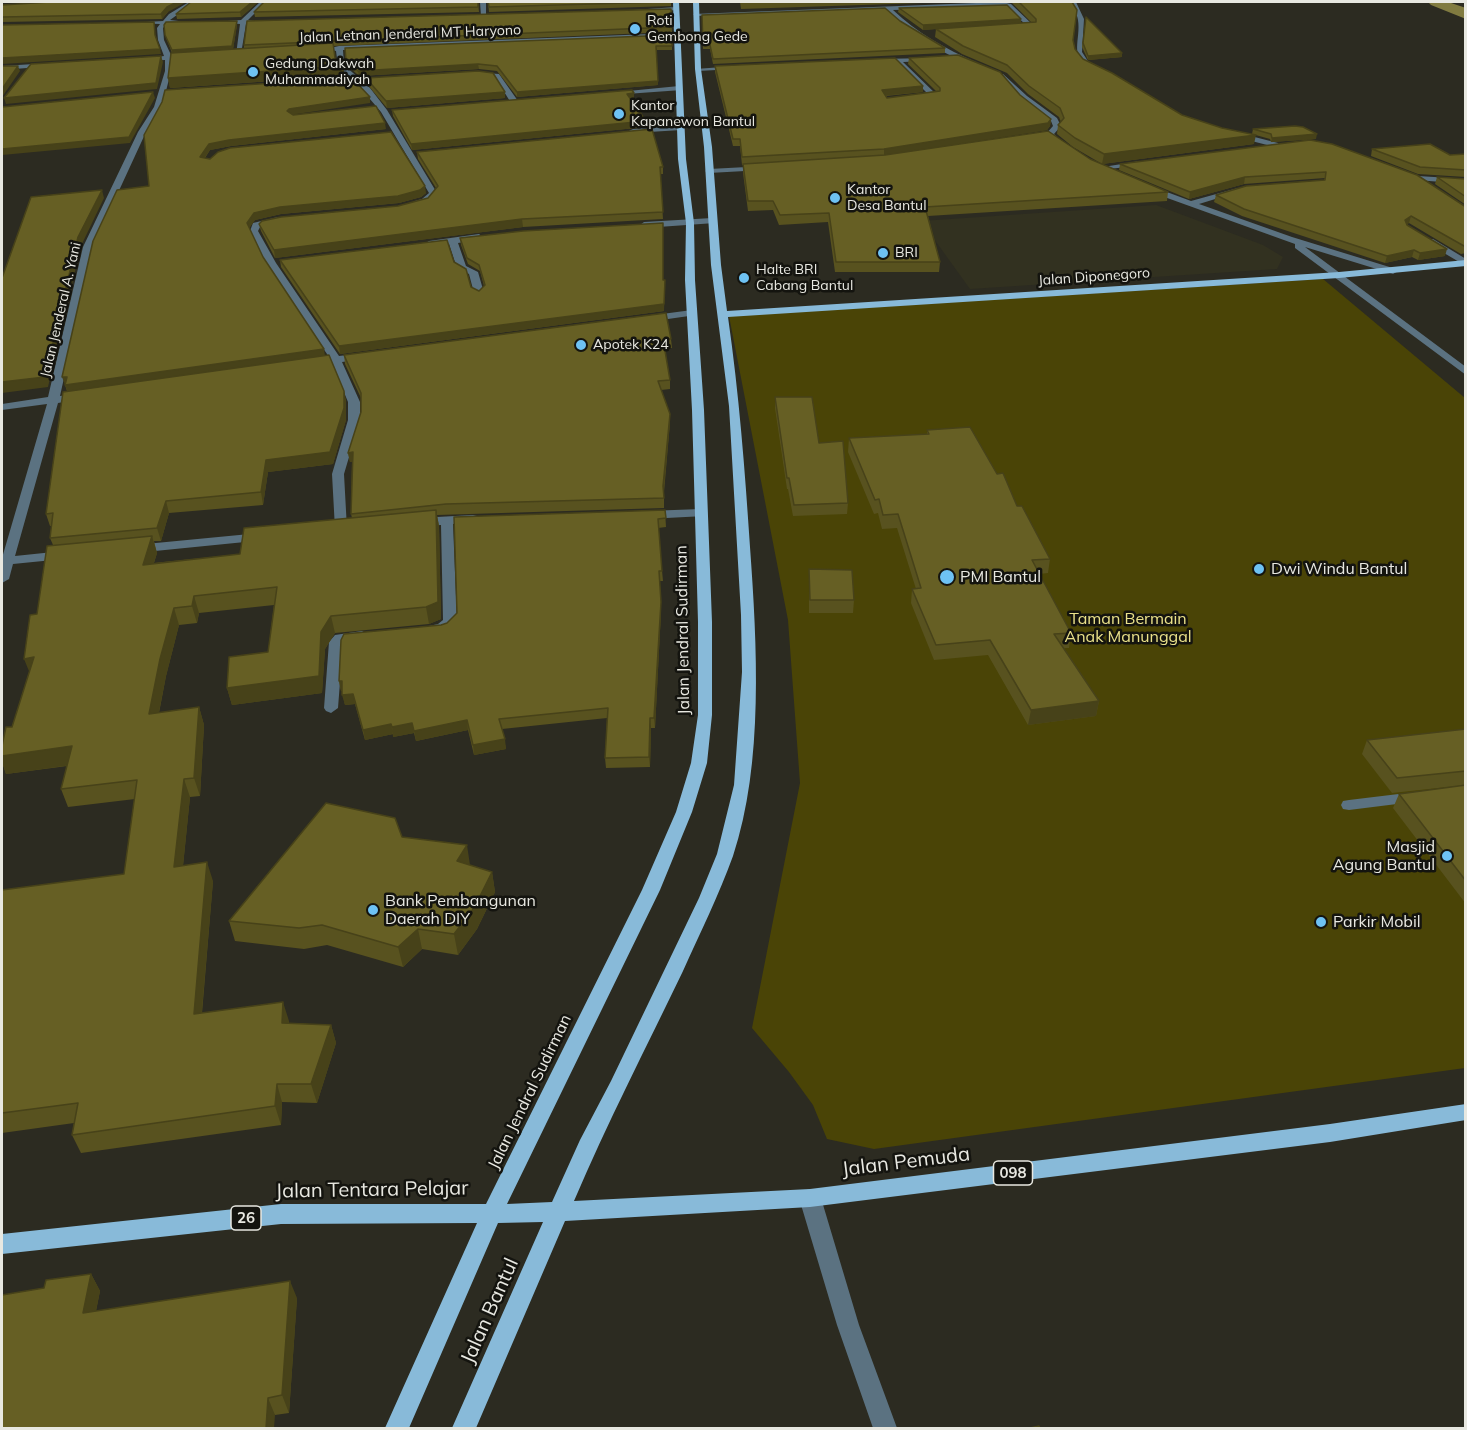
<!DOCTYPE html>
<style>
body{margin:0}
#map{position:relative;width:1467px;height:1430px;overflow:hidden;background:#2c2b21;font-family:Mulish,sans-serif}
canvas{display:block}
.frame{position:absolute;inset:0;border:3px solid #e8e8e1;pointer-events:none}
</style>
<div id="map">
<canvas width="1467" height="1430"></canvas>
<div class="frame"></div>
</div>
<script>
const ctx = document.querySelector('canvas').getContext('2d');
ctx.lineJoin = 'round';
function fillPath(path, color) { ctx.fillStyle = color; ctx.fill(path, 'evenodd'); }
function trace(path, color, width, dash) { ctx.strokeStyle = color; ctx.lineWidth = width; ctx.lineCap = dash ? 'butt' : 'round'; ctx.setLineDash(dash || []); ctx.stroke(path); }
function write(font, color, halo, rows, align = 'center') {
  ctx.font = font + ' Mulish,sans-serif'; ctx.lineWidth = 5; ctx.setLineDash([]); ctx.textBaseline = 'middle'; ctx.strokeStyle = halo; ctx.fillStyle = color; for (const [text, x, y, turn = 0] of rows) {
    ctx.save(); ctx.translate(x, y); ctx.rotate((+turn || 0) * Math.PI / 180); ctx.textAlign = isNaN(turn) ? turn : align; if (halo) ctx.strokeText(text, 0, 0); ctx.fillText(text, 0, 0); ctx.restore();
  }
}
fillPath(new Path2D(`
 M1156 205 1263 245 1283 257 1277 269 970 289 921 221Z`), '#323120');
fillPath(new Path2D(`
 M1323 279 1465 398V1068L874 1149 827 1139 813 1105 789 1072 752 1028 800 783 788 620 729 316Z`), '#4a4406');
fillPath(new Path2D(`
 M1428 2H1448L1466 8V19L1431 5Z`), '#817b40');
fillPath(new Path2D(`
 M189 2H195L170 20 187 22 167 24 163 28 164 40 171 55 191 54 194 56 171 59V71L162 107 146 132 93 247 60 396 82 393 87 396 82 399 58 403 15 556 63 551 69 555 63 559 13 564 9 579 2 583V558L47 404 2 410V404L48 397 83 247 138 132 154 107 165 71V60L143 61 140 59 164 56 158 40 157 28 160 24 130 23 163 21 169 14Z
 M260 2H266L248 20 268 22 246 24 241 54 236 55 240 24 214 22 241 20Z
 M480 2H486V17L481 16Z
 M1002 2 1011 4 1033 25V27L1015 31V29L1027 26 1007 7 893 10C916 32 947 50 976 62L974 65C943 55 910 33 886 10L696 16 693 14Z
 M1070 2H1076L1084 19 1082 52 1093 69H1089C1069 55 1081 40 1078 20 1077 13 1073 8 1070 2Z
 M676 7 678 10 622 13 619 11Z
 M677 33 679 36 343 50 344 65 370 88 387 110 437 193C431 200 425 206 415 205V201L422 199 429 193 381 112 364 92 338 66 336 51 326 49 339 46Z
 M931 58 929 61 903 62 938 96 921 100 918 96 929 95 896 62 878 63 875 61 878 59Z
 M50 63 52 66 2 70V66Z
 M737 66 735 69 698 71 695 69Z
 M472 72 499 74 518 101 511 103 495 77 474 75Z
 M999 74H1003L1027 96 1057 118 1061 126 1054 134 1065 145V149H1059L1050 142 1046 134 1053 126 1051 121 1021 100 999 76Z
 M679 86 682 90 612 95 608 93Z
 M684 126V130H681L633 133 629 131 633 129Z
 M1235 132 1278 143 1279 145 1275 147 1232 136V132Z
 M1140 161H1143V165L1101 170 1097 168Z
 M766 166V170H763L709 173 705 171 709 169Z
 M1403 171 1418 176 1466 179V184L1417 180 1400 175 1399 173Z
 M1148 185 1191 201 1238 188V192L1199 204 1292 237 1396 269 1398 271 1393 274 1305 247 1466 367V375L1295 248V244L1145 190 1144 188Z
 M278 217 281 218V222L260 227 258 231 276 263 339 356 364 353 369 356 364 359 342 362 360 402V420L344 474 347 529 341 533 335 529 332 474 348 420V402L332 363 311 366 306 363 311 360 329 357 266 263 250 231 253 223Z
 M712 218 715 219V223L644 228 640 225 644 222Z
 M479 234 483 237 482 239 458 243 466 266 478 272 484 293 479 296 474 293 469 274 457 268 449 244 429 247 424 244 429 241Z
 M1427 239H1433L1466 259V266L1427 243Z
 M692 310 696 311V315L647 322 642 319 647 316Z
 M701 509 707 513 705 516 647 519 641 515 647 511Z
 M473 515 477 516 479 519 477 522 453 524 457 621 447 631 429 632 427 629 429 626 438 624 443 620 441 525 419 526 413 522 419 518Z
 M260 533 266 537 265 540 135 553 129 549 135 545Z
 M362 631 369 635 367 638 343 643 338 708 331 713 326 711 324 708 329 642 335 635Z
 M1415 792 1421 793 1423 797 1421 801 1349 810 1343 809 1341 805 1343 801 1349 800Z
 M810 1189 817 1191 821 1198 859 1325 897 1428H873L837 1325 799 1198 803 1191Z`), '#5b7281');
fillPath(new Path2D(`
 M673 2H679L686 159 694 223 695 280 704 410 712 622V715L707 763 692 812 660 890 507 1204 552 1202 580 1140 611 1081 699 898 717 854 734 785 742 672 741 615 729 406 711 265 704 147 695 69 693 2H699L701 69 712 147 721 265 727 311 1339 272 1466 260V266L1339 278 728 317C739 394 745 470 750 547 757 644 764 763 733 856 719 895 700 933 683 971 646 1048 607 1123 574 1201L810 1189 1330 1124 1466 1104V1120L1330 1142 810 1207 565 1221 476 1428H452L543 1222 498 1223 409 1428H385L477 1223 281 1224 2 1254V1234L281 1204H486L642 890 676 812 691 763 698 715V622L692 410 685 280 686 223 678 159Z`), '#88bad9');
fillPath(new Path2D(`
 M50 2 168 12 162 19 2 22V23V5Z
 M258 2 241 17 177 19 176 14Z
 M478 2 479 12 255 17 254 12Z
 M488 2H671V6L489 12Z
 M740 2H953L741 9Z
 M1010 2H1072L1073 40 1075 49 1083 59 1182 115 1254 144 1102 164 1073 147 1057 134 1058 125 1061 122 1059 117 1028 94 1007 73 962 54 935 37 936 29 986 25 923 30 898 12 899 8 1021 23 1031 22 1011 2Z
 M671 9 672 32 333 46 335 58 345 76 170 88 168 78 172 53 165 35 237 25 233 49 244 48V45Z
 M702 15 945 48V53L713 64 710 49H703Z
 M1086 17 1122 57 1088 60 1082 47Z
 M672 35V50H656L658 85 517 97 497 71 479 69 359 76 346 64 345 48Z
 M909 58 1020 95 1051 119 1050 126 1047 130 937 147 1090 159 1168 192 1167 201 928 216 940 262 939 272H835L828 222 779 225 773 210 748 211 743 173V165H742L740 146H733L715 72V66L923 92 886 96 887 98 936 91 908 64Z
 M366 78 505 98 387 108 367 84Z
 M631 99 646 121V127L412 150 393 116 392 110 634 99Z
 M370 103 292 114 386 129 231 146 210 150 205 158 426 193 421 197 399 203 281 214 255 220 249 228 263 257 325 356 344 391 346 402V420L333 464 268 472 263 505 169 513 161 541H154L157 553 154 563 240 554 352 518 351 514 352 462H350L348 453 361 412V398L345 364 344 355 671 339 672 348H664L670 380V389L661 390 670 423 664 492V508L437 515 439 526 441 619 429 624 335 633 325 649 322 693 232 705 227 688 268 652 274 605 199 613 197 623 179 625 166 676 159 713 199 707 204 725 200 796 190 797 183 866 213 881 202 1013 289 1021V1023L331 1025 336 1043 317 1103 282 1102 281 1125 81 1153 72 1135 74 1123 2 1133V890L124 874 135 799 68 807 61 789 67 766 6 774 2 762V746L12 727 29 672 37 614 53 545 50 538 52 526H50L46 514 67 391 65 385 149 186 144 135Z
 M1253 129 1316 139 1271 142 1270 139 1252 134Z
 M1310 140 1466 207V253L1461 254 1409 223 1407 224 1445 256 1418 260 1412 257 1385 263 1242 216 1214 202 1216 195 1324 180 1325 178 1244 184 1189 199 1119 170 1120 164Z
 M1372 149 1450 155 1466 154V177L1418 174 1371 156Z
 M417 152 663 167V174H660L663 219 523 227 275 258 261 231 259 224 398 206 428 198 436 188 418 159Z
 M1437 177 1466 179V205L1435 184Z
 M460 238 663 280 664 311 340 354 281 267 280 260 454 262 471 287 479 291 484 286 480 271 468 264 461 245Z
 M775 397 819 443 848 503 847 514 793 516 788 489H787L775 408Z
 M927 430 997 474 1050 559 1048 573 1039 574 1071 633 1069 648H1064L1099 701 1096 716 1028 725 988 655 934 660 911 603 912 589H916L897 528 882 529 878 513 874 514 848 452 849 438 927 434Z
 M665 510 666 527 658 528 663 581H659L661 612 655 728H651L650 767 606 768 605 758 607 718 502 729 506 749 474 755 468 730 416 741 414 733 393 737V734L365 740 355 704 345 705 342 691H341L339 681 441 625 447 623Z
 M809 569 854 600 853 613H809Z
 M1466 729V785L1392 793 1362 754 1367 740Z
 M1466 785V904L1393 808 1399 794Z
 M402 837 470 865 492 872 495 892 477 929 458 955 422 949 403 967 327 945 304 949 235 941 229 921Z
 M91 1274 100 1291 96 1311 297 1298 289 1413 275 1415 44 1288Z`), '#58521f');
fillPath(new Path2D(`
 M177 2H186L168 12 162 19 161 14 167 7Z
 M252 2H258L241 17 240 12Z
 M1021 19V23L923 30V25Z
 M237 21V25L233 50 172 54V50Z
 M160 49 161 54 2 64V66V58Z
 M1122 53V57L1088 60V56Z
 M161 56 163 62 157 89 6 104 4 98Z
 M478 64 479 69 359 76 358 71Z
 M18 66 20 71 2 97V89Z
 M343 66 345 76 170 88 168 78Z
 M658 81V85L517 97V92Z
 M923 86V92L881 96 882 90Z
 M153 92 155 98 130 143 2 155V149Z
 M505 92V98L387 108 386 101Z
 M634 93V99L627 100V94Z
 M370 97V103L290 115 287 111 289 109Z
 M1051 119 1050 126 1047 130 884 156V149Z
 M646 121V127L412 150 411 144Z
 M385 123 386 129 231 146 210 150 201 163 200 157 209 144 229 140Z
 M1317 134 1316 139 1271 142 1272 138Z
 M1256 135 1254 144 1102 164 1104 154Z
 M1245 177 1244 184 1189 199 1190 192Z
 M425 186 426 193 421 197 399 203 281 214 255 220 248 230 247 223 254 213 280 207Z
 M102 190 104 198 81 246 48 387 2 393V382L78 237Z
 M1411 216 1409 223 1403 227 1405 220Z
 M522 219 523 227 275 258 274 250Z
 M1447 249 1445 256 1418 260 1420 253Z
 M1414 250 1412 257 1385 263 1387 256Z
 M665 287 664 311 340 354 339 346Z
 M324 349 325 356 68 393 62 377Z
 M344 391 346 402V420L333 464 268 472 263 505 261 492 266 460Z
 M670 414V423L663 495V486Z
 M353 452 354 462H350L348 453Z
 M166 501 169 513 161 541 157 528Z
 M436 510 439 526 441 619 429 624 426 607Z
 M152 536 157 553 148 581 143 565Z
 M194 596 199 613 197 623 192 606Z
 M661 602V612L655 728 654 718Z
 M174 608 179 625 166 676 155 732 149 714 160 659Z
 M331 616 335 633 325 649 322 693 232 705 227 688 321 632Z
 M34 657 31 676 24 659Z
 M339 681H342L344 690 341 691Z
 M353 694 355 704 345 705 342 695Z
 M1099 701 1096 716 1028 725 1031 710Z
 M199 707 204 725 200 796 194 778Z
 M650 718 651 728 650 767 649 757Z
 M467 720 468 730 416 741 414 731Z
 M412 723 414 733 393 737 392 727Z
 M391 724 393 734 365 740 363 730Z
 M505 739 506 749 474 755 473 745Z
 M72 746 79 764 6 774 2 762V756Z
 M184 779 190 797 181 885 174 867Z
 M467 845 470 865 457 861Z
 M207 862 213 881 200 1033 194 1014Z
 M492 872 495 892 477 929 458 955 454 934Z
 M418 929 422 949 403 967 398 947Z
 M283 1002 289 1021 287 1042 282 1023Z
 M331 1025 336 1043 317 1103 311 1084Z
 M277 1084 282 1102 281 1125 275 1106Z
 M91 1274 100 1291 92 1330 83 1313Z
 M290 1281 297 1298 289 1413 282 1395Z
 M268 1398 275 1415 274 1428H266Z`), '#474219');
const building = new Path2D(`
 M50 2H177L167 7 161 14 2 17V5Z
 M191 2H252L240 12 176 14Z
 M264 2H478V7L254 12Z
 M488 2H661L489 7Z
 M1019 2H1072L1077 10 1073 40 1075 49 1083 59 1112 73 1182 115 1222 128 1256 135 1104 154 1075 138 1058 125 1064 118 1060 108 1029 86 1007 65 963 46 936 29 1036 22V19Z
 M1007 5 1021 19 923 25 899 8Z
 M885 8 900 21 945 48 713 59 710 45H703L702 15Z
 M671 9 672 27 244 45 247 21Z
 M1086 17 1122 53 1088 56 1083 43Z
 M237 21 232 46 172 50 165 35 164 25 166 22Z
 M154 22 155 35 160 49 2 58V25Z
 M672 35V46H656L658 81 517 92 497 66 478 64 358 71 346 60 345 48Z
 M333 43 335 58 343 66 168 78 171 53Z
 M958 55 1000 72 1020 95 1051 119 1048 123 884 149 742 157 740 139H733L715 66 895 58 923 86 882 90 887 98 940 91V88L909 58Z
 M161 56 156 83 4 98 31 64Z
 M2 66H18L2 89Z
 M478 71 493 73 505 92 386 101 366 78Z
 M352 78 370 97 289 109 287 111 293 115 376 106 385 123 229 140 209 144 200 157 210 159 218 152 230 148 391 132 425 186 420 190 398 196 280 207 254 213 247 223 263 257 324 349 65 385 67 377H62L93 241 117 190 149 186 144 135 162 102 165 90Z
 M632 90 634 93 627 94 646 121 411 144 392 110Z
 M153 92 129 137 2 149V107Z
 M1295 126 1303 127 1317 134 1272 138 1271 134 1253 129Z
 M652 129 663 167H660L663 212 522 219 274 250 259 224 262 221 281 217 398 206 428 198 438 186 417 152Z
 M1048 131 1090 159 1168 192 925 207 940 262H836L829 213 780 215 773 201H748L743 164 885 155Z
 M1310 140 1332 144 1417 175 1466 207V246H1464L1411 216 1405 220 1407 225 1447 249 1420 253 1414 250 1387 256 1244 209 1216 195 1246 186 1325 180 1326 172 1245 177 1190 192 1120 164Z
 M1430 144 1450 155 1466 154V170L1420 167 1372 149Z
 M1437 177 1466 179V197Z
 M102 190 78 237 45 377 2 382V278L31 197Z
 M663 223V280H665L664 304 339 346 280 260 447 240 454 262 466 269 471 287 479 291 485 285 479 265 467 258 460 238 523 231Z
 M666 313 671 339H663L670 380 658 381 670 414 663 486 664 498 446 504 351 514 353 452 348 453 361 412V393L344 355Z
 M329 355 344 391V408L330 452 266 460 261 492 166 501 157 528 50 538 53 513 46 514 63 392Z
 M775 397H812L819 443 843 441 848 503 794 505 789 478H787Z
 M970 427 997 474 1003 473 1017 506H1022L1050 559 1032 560 1071 633 1054 634 1099 701 1031 710 990 640 936 645 912 589 921 588 898 514 883 515 879 499 875 500 849 438 929 434 927 430Z
 M436 510 438 602 426 607 331 616 321 632 319 676 227 688 229 657 268 652 277 587 194 596 192 606 174 608 160 659 149 714 199 707 194 778 184 779 174 867 207 862 194 1014 283 1002 282 1023 331 1025 311 1084H277L275 1106 72 1135 78 1103 2 1113V890L124 874 137 780 61 789 72 746 2 756V746L6 727H12L34 657 24 659 30 615 37 614 47 546 152 536 143 565 240 554 244 528Z
 M665 510 666 518 658 519 662 571H659L661 602 654 718H650L649 757 605 758 608 708 499 719 505 739 473 745 467 720 414 731 412 723 392 727 391 724 363 730 353 694 342 695V681H339L341 640 344 634 441 625 447 623 457 613 454 517Z
 M809 569 852 570 854 600H810Z
 M1466 729V771L1397 778 1367 740Z
 M1466 785V881L1399 794Z
 M326 803 395 818 402 837 467 845 457 861 492 872 474 908 454 934 418 929 398 947 322 925 299 928 229 921Z
 M91 1274 83 1313 290 1281 282 1395 268 1398 266 1428H2V1295L44 1288 46 1280Z
 M1039 1426 1040 1428H1030Z`);
fillPath(building, '#665f24');
trace(building, '#474219', 1.5);
for (const [x, y, r, color] of [
 [635,29,6,"#6ec2f3"],
 [253,72,6,"#6ec2f3"],
 [619,114,6,"#6ec2f3"],
 [835,198,6,"#6ec2f3"],
 [883,253,6,"#6ec2f3"],
 [744,278,6,"#6ec2f3"],
 [581,345,6,"#6ec2f3"],
 [1259,569,6,"#6ec2f3"],
 [947,577,8,"#6ec2f3"],
 [1447,856,6,"#6ec2f3"],
 [373,910,6,"#6ec2f3"],
 [1321,922,6,"#6ec2f3"]
]) { const dot = new Path2D(); dot.arc(x, y, r, 0, 2 * Math.PI); ctx.fillStyle = color; ctx.fill(dot); trace(dot, '#14140f', 2); }
write('14px', '#e8e8e1', '#14140f', [
 ["Roti",647,21],
 ["Gembong Gede",647,37],
 ["Gedung Dakwah",265,64],
 ["Muhammadiyah",265,80],
 ["Kantor",631,106],
 ["Kapanewon Bantul",631,122],
 ["Kantor",847,190],
 ["Desa Bantul",847,206],
 ["BRI",895,253],
 ["Halte BRI",756,270],
 ["Cabang Bantul",756,286],
 ["Apotek K24",593,345]
], 'left');
write('14px', '#e8e8e1', '#14140f', [
 ["Jalan Letnan Jenderal MT Haryono",410,34,-2],
 ["Jalan Diponegoro",1094,277,-4],
 ["Jalan Jenderal A. Yani",61,310,-77]
]);
for (const [x, y, w] of [
 [1013,1173,39],
 [246,1218,30]
]) { const box = new Path2D(); box.roundRect(x - w / 2, y - 12, w, 24, 4.5); ctx.fillStyle = '#14140f'; ctx.fill(box); trace(box, '#e8e8e1', 1.5); }
write('bold 15px', '#e8e8e1', null, [
 ["098",1013,1173],
 ["26",246,1218]
]);
write('16px', '#e8e8e1', '#14140f', [
 ["Dwi Windu Bantul",1271,569],
 ["PMI Bantul",960,577],
 ["Masjid",1435,847,"right"],
 ["Agung Bantul",1435,865,"right"],
 ["Bank Pembangunan",385,901],
 ["Daerah DIY",385,919],
 ["Parkir Mobil",1333,922]
], 'left');
write('16px', '#ebe28a', '#14140f', [
 ["Taman Bermain",1128,619],
 ["Anak Manunggal",1128,637]
]);
write('16px', '#e8e8e1', '#14140f', [
 ["Jalan Jendral Sudirman",683,630,-91],
 ["Jalan Jendral Sudirman",530,1092,-64]
]);
write('20px', '#e8e8e1', '#14140f', [
 ["Jalan Pemuda",906,1162,-7],
 ["Jalan Tentara Pelajar",372,1190,-1],
 ["Jalan Bantul",490,1311,-66]
]);
</script>
